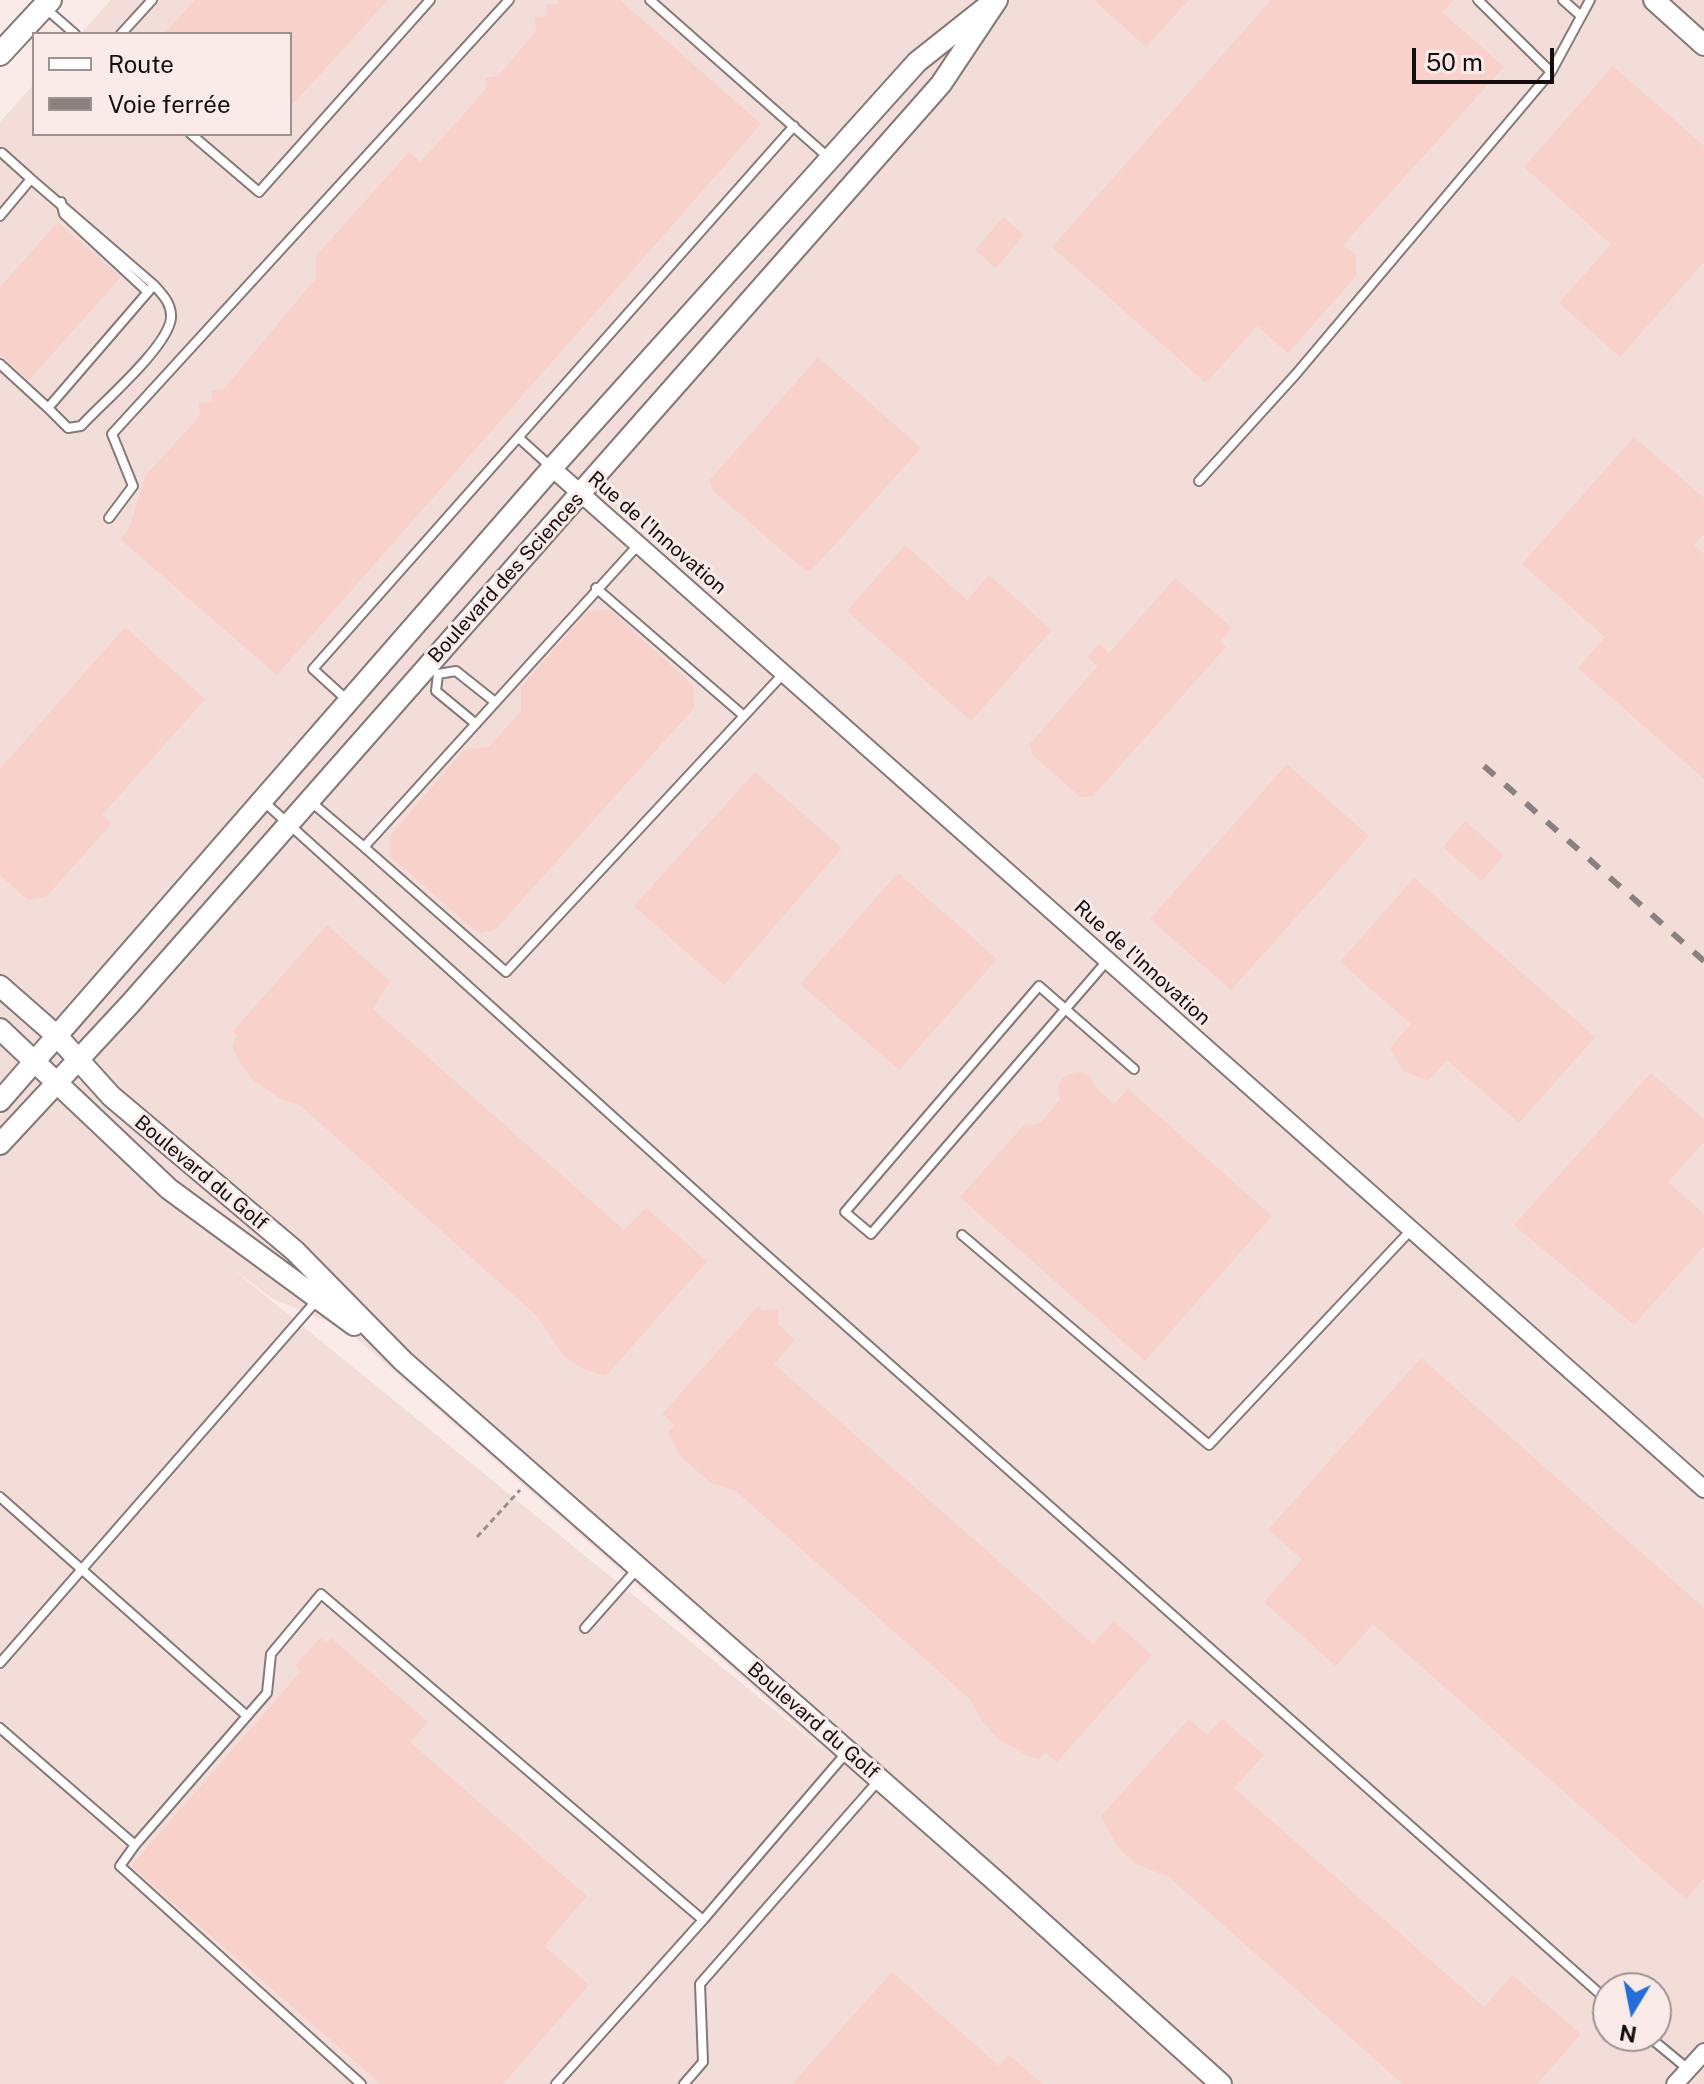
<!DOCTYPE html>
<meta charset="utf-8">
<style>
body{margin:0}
#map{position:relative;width:1704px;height:2084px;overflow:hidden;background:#faebe9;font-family:"Public Sans",sans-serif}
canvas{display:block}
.legend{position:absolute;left:32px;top:32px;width:260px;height:104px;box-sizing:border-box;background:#faebe9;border:2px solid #9e9391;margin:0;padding:10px 14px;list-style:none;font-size:24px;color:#140f0e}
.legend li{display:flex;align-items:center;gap:16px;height:40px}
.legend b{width:40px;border:2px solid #9e9391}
.north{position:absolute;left:1592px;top:1972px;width:80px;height:80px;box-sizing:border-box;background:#faebe9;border:2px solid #9e9391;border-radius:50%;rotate:190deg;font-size:22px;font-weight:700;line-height:32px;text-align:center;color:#140f0e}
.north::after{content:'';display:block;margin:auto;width:28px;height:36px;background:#256ed9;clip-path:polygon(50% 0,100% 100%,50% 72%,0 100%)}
.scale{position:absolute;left:1412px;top:48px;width:142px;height:36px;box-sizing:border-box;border:4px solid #140f0e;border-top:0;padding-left:10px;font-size:24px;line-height:28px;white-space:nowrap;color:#140f0e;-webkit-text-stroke:6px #faebe9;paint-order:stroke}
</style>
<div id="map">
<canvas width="1704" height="2084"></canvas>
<ul class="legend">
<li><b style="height:10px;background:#fff"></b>Route</li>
<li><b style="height:10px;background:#8a807f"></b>Voie ferrée</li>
</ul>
<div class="north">N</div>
<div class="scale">50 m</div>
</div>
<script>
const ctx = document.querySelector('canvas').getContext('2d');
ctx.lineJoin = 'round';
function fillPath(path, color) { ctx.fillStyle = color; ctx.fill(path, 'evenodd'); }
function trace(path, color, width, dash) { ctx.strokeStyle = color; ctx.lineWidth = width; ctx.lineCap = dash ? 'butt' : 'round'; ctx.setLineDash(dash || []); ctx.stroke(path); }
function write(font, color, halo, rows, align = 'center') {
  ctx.font = font + ' "Public Sans",sans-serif'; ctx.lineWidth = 6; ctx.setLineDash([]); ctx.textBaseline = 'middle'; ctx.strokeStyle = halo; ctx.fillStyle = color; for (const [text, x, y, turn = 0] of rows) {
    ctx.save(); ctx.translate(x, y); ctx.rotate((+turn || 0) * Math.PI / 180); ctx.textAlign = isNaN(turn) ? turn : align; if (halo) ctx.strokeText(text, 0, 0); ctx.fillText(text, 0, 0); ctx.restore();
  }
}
fillPath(new Path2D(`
 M111 0H1704V2084H0V122L34 84V134H290V34H80ZM230 1267 273 1299 346 1329 830 1755ZM1608 1988H1656V2036H1608Z`), '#f3ddd9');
fillPath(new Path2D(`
 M195 0H388L290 107V34H164Z
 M558 0H620L761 124 277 675 120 539 129 529 145 476 200 416 199 403 212 402 211 391 223 390 316 278 315 257 409 152 421 162 486 89 485 78 498 76 536 31 535 17 547 16 546 5 559 3Z
 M1094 0H1189L1146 47Z
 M1271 0H1454L1442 12 1504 67 1343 245 1356 255V276L1288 353 1257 326 1206 383 1052 247Z
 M1613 66 1704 146V262L1620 357 1559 303 1611 244 1524 167Z
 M1003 217 1024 235 996 268 975 250Z
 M58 222 121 277 29 380 0 354V287Z
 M818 357 921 448 811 571H806L712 490 709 481Z
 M1634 437 1704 498V534L1694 545 1704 554V779L1578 668 1605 637 1522 564Z
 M905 545 967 600 989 575 1052 630 971 721 847 611Z
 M1175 578 1232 628 1220 641 1226 647 1093 796 1080 797 1032 754 1029 745 1098 666 1087 657 1099 644 1109 653Z
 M610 610 694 686V708L495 930 478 933 389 855 390 836 464 750 489 747 521 711V687L588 611Z
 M125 627 205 699 102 815 112 823 46 897 28 900 0 875V769Z
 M1287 764 1369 836 1231 990 1150 919Z
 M755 772 842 848 724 985 634 906Z
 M1465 821 1504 855 1482 881 1443 847Z
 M898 873 997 959 899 1070 800 984Z
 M1414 878 1595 1037 1519 1123 1447 1060 1428 1081 1403 1071 1390 1048 1411 1024 1340 962Z
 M327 925 390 981 373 1009 624 1230 646 1208 707 1261 606 1376 583 1369 562 1354 537 1316 300 1105 281 1099 253 1080 237 1058 232 1045 237 1036 233 1031Z
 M1079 1071 1091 1077 1095 1087 1114 1104 1128 1089 1272 1216 1145 1361 960 1197 1023 1126 1039 1124 1060 1100 1058 1087 1063 1077Z
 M1651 1073 1704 1119V1142L1668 1182 1704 1214V1246L1634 1325 1514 1225Z
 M758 1306 763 1311 778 1309V1324L795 1340 774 1364 1093 1644 1114 1621 1152 1655 1057 1762 1045 1752 1039 1759 1028 1756 998 1739 982 1721 971 1700 736 1491 711 1483 680 1456 668 1432 675 1425 662 1414Z
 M1421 1358 1704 1608V1878L1686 1899 1373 1624 1336 1666 1264 1602 1302 1559 1268 1530Z
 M320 1638 326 1643 331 1638 428 1722 410 1742 587 1896 544 1946 589 1985 503 2084H381L131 1866 301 1671 295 1666Z
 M1189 1719 1207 1735 1222 1719 1264 1755 1234 1788 1484 2007 1512 1975 1581 2034 1537 2084H1403L1169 1877 1136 1864 1117 1846 1101 1816Z
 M892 1972 999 2066 1009 2055 1043 2084H792Z`), '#f8d1cb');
const service = new Path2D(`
 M650 0 829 158
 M1478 0 1551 72
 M1563 0 1581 16
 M44 7 75 34
 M121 34 152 0
 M191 134 259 192 430 0
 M61 202 64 214 148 292
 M0 216 31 179 2 153
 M0 364 48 408 154 285 31 179
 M48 408 68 428 81 426C102 403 168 347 171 318 172 304 163 295 154 285
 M519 438 551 467
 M1199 481 1296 374 1551 72 1590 0
 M109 518 133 486 112 434 509 0
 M596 588 744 716
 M438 674 436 691 476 724
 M438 674 456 671 495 702
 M347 700 313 669 794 126
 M262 800 755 1245 1608 2001
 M310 801 364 847 639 544
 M364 847 506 972 784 673
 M1107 961 871 1234 845 1212 1039 986 1134 1069
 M962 1235 1209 1445 1411 1230
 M0 1497 247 1716
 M585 1628 638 1568
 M0 1663 317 1300
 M0 1728 135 1845 267 1693 271 1654 321 1594 703 1920 847 1752
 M135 1845 120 1866 361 2084
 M1648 2036 1688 2069
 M556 2084 703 1920
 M684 2084 703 2062 700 1984 879 1780`);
const minor = new Path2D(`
 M552 468 1704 1489
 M1675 2084 1704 2052`);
const tertiary = new Path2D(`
 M1654 0 1704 45
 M0 986 57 1036 111 1096 295 1251 403 1361 999 1884 1221 2084
 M0 1029 169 1189 354 1325
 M0 1101 552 468 917 62 985 8
 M0 1144 130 1004 941 84 997 0`);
const secondary = new Path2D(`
 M0 54 50 0`);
trace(service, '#857977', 12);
trace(minor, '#857977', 20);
trace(tertiary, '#857977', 24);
trace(secondary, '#857977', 26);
trace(new Path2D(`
 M477 1537 520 1490`), '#9a8f8e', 3, [6, 4]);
trace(service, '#fff', 8);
trace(minor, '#fff', 16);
trace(tertiary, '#fff', 20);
trace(secondary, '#fff', 22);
trace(new Path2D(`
 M1484 766 1704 961`), '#8a807f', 6, [14, 14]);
write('20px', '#140f0e', '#faebe9', [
 ["Rue de l'Innovation",657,533,41],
 ["Boulevard des Sciences",506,578,-48],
 ["Rue de l'Innovation",1142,963,42],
 ["Boulevard du Golf",201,1173,40],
 ["Boulevard du Golf",813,1721,41]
]);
</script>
